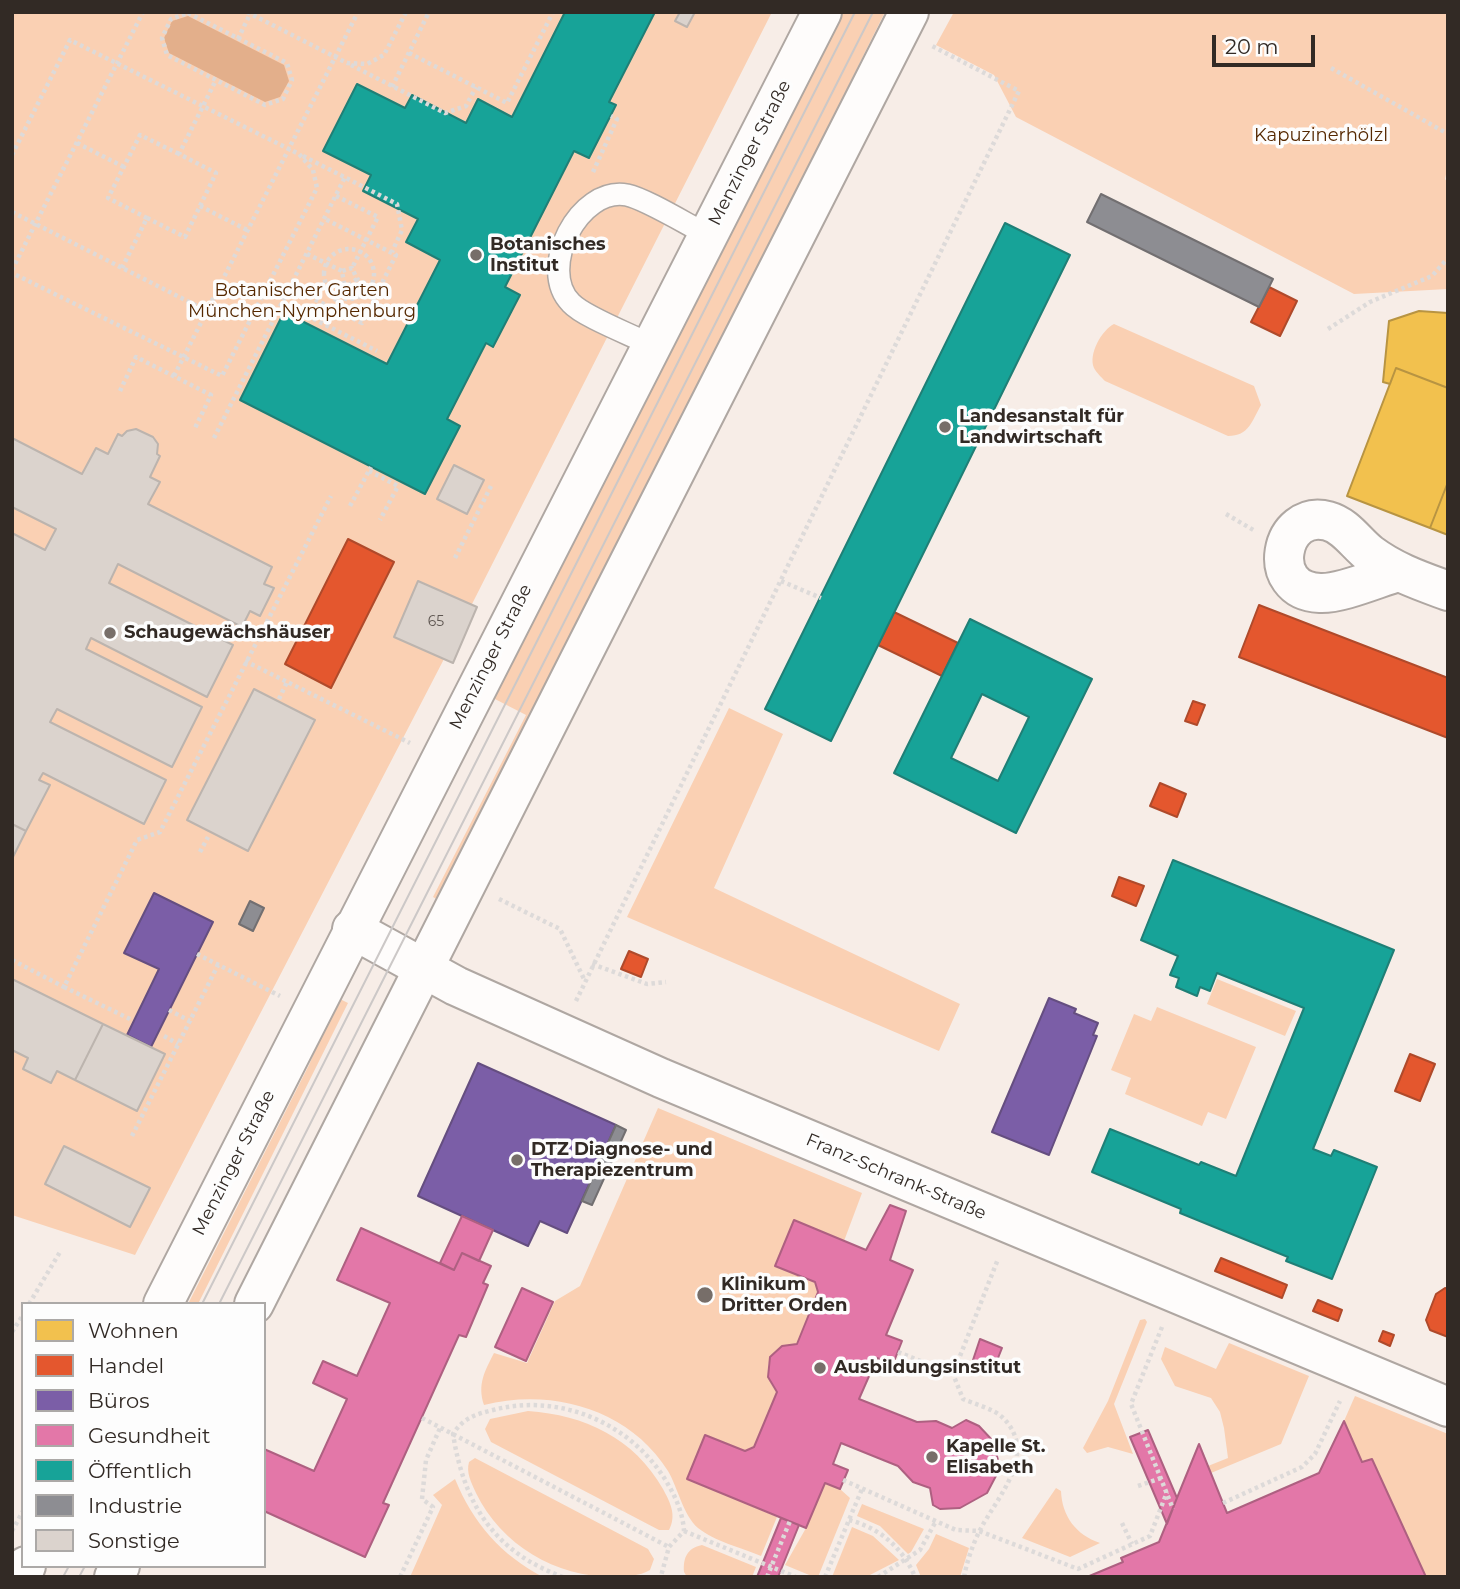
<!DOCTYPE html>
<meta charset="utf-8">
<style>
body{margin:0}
#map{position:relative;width:1460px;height:1589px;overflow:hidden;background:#f7ede7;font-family:Montserrat,sans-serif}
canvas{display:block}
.frame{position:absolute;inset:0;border:14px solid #322a25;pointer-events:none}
.legend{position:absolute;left:21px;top:1302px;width:245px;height:266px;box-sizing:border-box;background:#fdfdfd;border:2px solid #aca9a7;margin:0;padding:9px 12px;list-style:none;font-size:21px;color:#322a25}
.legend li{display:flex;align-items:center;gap:14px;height:35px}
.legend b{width:35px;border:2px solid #aca9a7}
.scale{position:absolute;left:1212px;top:35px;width:103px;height:32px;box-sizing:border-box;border:4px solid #322a25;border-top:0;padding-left:9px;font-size:21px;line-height:24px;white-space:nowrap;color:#322a25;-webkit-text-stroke:5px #fdfdfd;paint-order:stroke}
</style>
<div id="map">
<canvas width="1460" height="1589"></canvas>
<div class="frame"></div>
<ul class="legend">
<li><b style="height:19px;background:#f2c14e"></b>Wohnen</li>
<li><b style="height:19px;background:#e4572e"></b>Handel</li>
<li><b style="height:19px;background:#7b5ea7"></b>Büros</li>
<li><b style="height:19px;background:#e377a8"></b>Gesundheit</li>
<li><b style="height:19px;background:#17a398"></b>Öffentlich</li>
<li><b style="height:19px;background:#8d8d92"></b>Industrie</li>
<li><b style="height:19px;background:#dbd3cd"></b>Sonstige</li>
</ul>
<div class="scale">20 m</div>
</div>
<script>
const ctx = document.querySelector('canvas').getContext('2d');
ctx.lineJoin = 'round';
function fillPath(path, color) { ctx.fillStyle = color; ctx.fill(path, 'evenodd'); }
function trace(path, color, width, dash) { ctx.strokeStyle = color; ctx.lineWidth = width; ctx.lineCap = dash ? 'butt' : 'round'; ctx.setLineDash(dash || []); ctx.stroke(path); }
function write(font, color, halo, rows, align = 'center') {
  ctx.font = font + ' Montserrat,sans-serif'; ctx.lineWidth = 7; ctx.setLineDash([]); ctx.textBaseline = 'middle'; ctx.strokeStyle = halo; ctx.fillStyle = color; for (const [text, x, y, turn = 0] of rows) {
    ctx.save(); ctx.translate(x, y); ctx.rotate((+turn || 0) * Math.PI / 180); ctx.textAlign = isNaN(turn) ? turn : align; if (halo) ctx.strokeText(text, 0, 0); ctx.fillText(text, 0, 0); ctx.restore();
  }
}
fillPath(new Path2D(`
 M12 12H772L472 604 477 607 453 663 444 659 135 1255 12 1215Z
 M840 12H885L442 902 433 897 526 715 491 697Z
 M954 12H1448V165L1445 179 1448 183V289L1354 294 1016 117 994 75 936 45Z
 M1114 324 1254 386 1261 405C1252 421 1249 436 1228 436L1105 381C1101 377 1096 372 1094 368 1088 354 1102 330 1114 324Z
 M729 708 783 734 714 888 960 1004 939 1051 627 917Z
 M1217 979 1296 1011 1285 1036 1207 1004Z
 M338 998 348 1003 198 1304H188L309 1065Z
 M1157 1007 1256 1047 1226 1119 1208 1112 1202 1126 1125 1094 1131 1078 1111 1070 1134 1014 1151 1021Z
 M658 1108 862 1193 844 1241 794 1220 775 1266 815 1282 818 1292 797 1344C769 1344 759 1372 777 1392L754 1447 745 1451 705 1435 687 1478 777 1517 761 1556C742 1548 714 1541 698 1528 683 1515 678 1488 668 1471 629 1409 552 1388 484 1405 477 1384 485 1371 494 1353L527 1363 555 1301 580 1286Z
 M1145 1319 1147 1322 1114 1404 1133 1454 1108 1447 1087 1453 1083 1448 1108 1401 1140 1320Z
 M1229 1343 1309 1376 1281 1444 1211 1473 1208 1466 1228 1458 1224 1428 1220 1412 1211 1398 1175 1386 1161 1359 1165 1347 1216 1369Z
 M1355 1396 1448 1434V1577H1426L1371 1459 1362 1462 1344 1421Z
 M528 1411C585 1415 634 1438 663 1489 670 1502 677 1515 669 1530H659L491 1442 485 1429 490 1419Z
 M475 1458 648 1549 654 1559 650 1570C640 1576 625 1577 613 1577 556 1577 501 1545 476 1493 471 1482 466 1473 469 1462Z
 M455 1479C473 1523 501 1555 543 1577H410L442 1505 433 1495Z
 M825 1483 840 1489 850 1498 818 1577H814L785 1565 806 1528Z
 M1056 1488 1061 1491C1062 1516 1076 1535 1100 1543L1070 1557 1022 1538Z
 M862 1504 924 1529 911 1552 908 1554 880 1526 857 1516Z
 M852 1527 873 1536 899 1560 866 1577H832Z
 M936 1534 969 1548 960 1577H921L916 1565 929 1549Z
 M702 1545 756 1567 752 1577H687L684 1572C683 1558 687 1548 702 1545Z`), '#fad0b3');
fillPath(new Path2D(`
 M188 16 284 65 289 81 280 97 265 102 169 53 164 38 172 21Z`), '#e3af8b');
const homes = new Path2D(`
 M1419 311 1448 313V388L1396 368 1390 384 1383 382 1389 321Z
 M1396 368 1448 388V482L1430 528 1347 496Z
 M1448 482V535L1430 528Z`);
fillPath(homes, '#f2c14e');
trace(homes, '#b89442', 2);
const shops = new Path2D(`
 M1269 287 1297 301 1280 336 1251 322Z
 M348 539 394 562 331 688 285 664Z
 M1259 605 1448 678V738L1239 657Z
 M894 612 958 643 942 676 878 645Z
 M1193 701 1205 705 1197 725 1185 721Z
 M1160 783 1186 794 1177 817 1150 806Z
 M1119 877 1144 886 1136 906 1112 896Z
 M629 951 648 959 641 977 621 969Z
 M1410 1054 1435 1064 1420 1101 1395 1091Z
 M1221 1258 1287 1285 1282 1298 1215 1271Z
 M1445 1288 1448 1289V1337L1430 1330 1426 1320 1436 1294Z
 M1318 1300 1342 1310 1338 1321 1313 1311Z
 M1383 1331 1394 1335 1390 1346 1379 1341Z`);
fillPath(shops, '#e4572e');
trace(shops, '#af4a2b', 2);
const offices = new Path2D(`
 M154 893 213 922 151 1047 127 1035 159 969 124 953Z
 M1049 998 1076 1009 1074 1013 1098 1023 1093 1035 1097 1036 1049 1155 992 1132Z
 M478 1063 616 1125 567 1233 540 1221 528 1246 418 1196Z`);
fillPath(offices, '#7b5ea7');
trace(offices, '#654e80', 2);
const health = new Path2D(`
 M890 1205 906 1211 890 1260 913 1270 886 1335 902 1341 893 1364 877 1358 859 1399 917 1422 936 1421 952 1428 966 1420 979 1426 993 1441 998 1460V1472L987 1493 960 1508 940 1509 933 1505 930 1488 913 1482 898 1466 841 1443 833 1464 848 1470 840 1489 825 1483 806 1528 687 1479 705 1435 745 1451 754 1447 777 1392 768 1377 770 1357 782 1346 797 1344 818 1292 815 1282 775 1266 794 1220 866 1250Z
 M462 1216 493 1230 479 1261 462 1253 454 1270 440 1263Z
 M361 1228 454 1270 462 1253 491 1266 483 1283 488 1285 466 1337 459 1335 383 1503 389 1505 365 1557 264 1511V1449L314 1471 347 1399 313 1383 323 1361 357 1376 390 1303 337 1280Z
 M522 1288 553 1302 526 1361 495 1347Z
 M980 1339 1002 1348 994 1368 973 1360Z
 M1344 1421 1362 1462 1372 1459 1426 1577H1087L1123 1562 1121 1558 1159 1542 1199 1444 1227 1513 1319 1473Z
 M1148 1430 1177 1498 1167 1524 1130 1437Z
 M781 1518 799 1525 778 1577H757Z`);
fillPath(health, '#e377a8');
trace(health, '#ae6081', 2);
const public = new Path2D(`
 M565 12H655L609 102 616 105 589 158 574 151 505 287 520 295 493 347 486 343 447 419 460 426 425 494 240 400 284 312 387 364 440 260 406 242 418 219 363 191 371 175 323 151 357 84 405 108 412 95 466 123 478 99 512 117Z
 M1005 223 1070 255 831 741 765 709Z
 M970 619 1092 679 1016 833 894 773ZM982 694 1029 717 998 781 951 758Z
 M1173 860 1394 950 1313 1149 1331 1156 1334 1150 1377 1167 1332 1279 1286 1261 1288 1257 1180 1213 1181 1209 1092 1172 1110 1129 1199 1165 1201 1162 1236 1176 1304 1008 1217 973 1210 991 1200 987 1197 996 1176 987 1179 978 1170 975 1178 956 1141 940Z`);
fillPath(public, '#17a398');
trace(public, '#1f7f76', 2);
const industry = new Path2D(`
 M1101 194 1273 279 1259 307 1087 222Z
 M250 901 264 908 253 931 239 924Z
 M616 1125 626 1130 592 1205 582 1201Z`);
fillPath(industry, '#8d8d92');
trace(industry, '#726f71', 2);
const building = new Path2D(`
 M680 12H695L687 27 675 21Z
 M136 429 153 437 158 444 157 454 160 456 150 477 160 482 148 504 272 567 264 584 274 588 260 616 250 611 242 627 118 564 109 583 233 645 207 697 91 638 86 649 202 707 172 767 57 709 50 722 166 780 144 824 43 773 39 780 50 785 26 831 12 824V533L45 550 56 529 12 507V438L82 474 96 448 108 454 118 434 122 436 127 431Z
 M454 465 484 480 467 514 437 499Z
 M418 581 477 607 453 663 394 637Z
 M254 689 315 720 248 851 187 820Z
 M12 824 26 831 12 859Z
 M12 979 103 1024 75 1080 57 1071 51 1083 23 1069 28 1058 12 1050Z
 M103 1024 165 1054 137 1111 75 1080Z
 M64 1146 150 1188 130 1227 45 1184Z`);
fillPath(building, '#dbd3cd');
trace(building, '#bcb4ae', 2);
const lane = new Path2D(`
 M651 345C632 335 584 317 571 303 537 269 579 186 627 195 646 199 688 225 708 235`);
const street = new Path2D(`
 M1398 572C1377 578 1341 594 1320 593 1263 591 1280 508 1328 521 1346 526 1356 543 1370 554 1394 572 1421 581 1448 591
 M352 929 456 986 661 1078 1448 1407`);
const primary = new Path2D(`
 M163 1304 822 12
 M254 1304C474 874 687 441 909 12
 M21 1577 26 1566
 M114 1577 120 1566`);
trace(lane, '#afa7a2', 24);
trace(street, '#afa7a2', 42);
trace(primary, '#afa7a2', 42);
trace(new Path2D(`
 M247 12 347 63 367 64 384 55 406 12
 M188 13 287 63 292 80 283 99 265 105 167 55 162 38 171 19Z
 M238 39 251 12
 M409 53 507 103 553 12
 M351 65 445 113 466 106 476 87
 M1331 68 1448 134
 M392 87 429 12
 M77 143 124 167
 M12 155 70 40 299 154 313 170 317 188 222 376 12 273
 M303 156 397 204 402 230 392 252
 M593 172 617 119 611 116
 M336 196 378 217 352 268
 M200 206 247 230
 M12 212 207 311
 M147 218 108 198 140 135 179 154
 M324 274a25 25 0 1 1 50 0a25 25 0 1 1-50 0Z
 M307 254 342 271
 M122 268 147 218 185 237 216 173 179 154 216 80
 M12 270 143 12
 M357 279 349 285 344 283 342 271 352 268 357 279 378 290
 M290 287 362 323 396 255 325 219
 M282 303 377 351
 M332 308 344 284
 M1328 329 1370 302 1432 276 1448 258
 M174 376 358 12
 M120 391 136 357 211 395 195 428
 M214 438 345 177
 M369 471 398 486 380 520
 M350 506 371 467
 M1226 514 1255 531
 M455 558 492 484
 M781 581 821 598
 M245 661 410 743
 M279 699 287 682
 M200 852 208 837
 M499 899 560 929 584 979
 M197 954 280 996
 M12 960 64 987
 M592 964 647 984 666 982
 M576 1001 1019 91 932 46
 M169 1010 190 1021
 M130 1019 64 987 137 840 160 832 331 496
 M164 1036 178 1044
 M132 1136 218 965
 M29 1304 60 1252
 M1162 1327 1131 1404 1173 1509
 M12 1332 23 1315
 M898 1352 953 1374
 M422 1418 669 1547
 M843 1480 956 1530 979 1531 1078 1569 1150 1536 1167 1492
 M1138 1486 1161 1478
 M1223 1503 1302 1467 1315 1454 1340 1401
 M849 1520C880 1528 903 1548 915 1577
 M1122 1523 1132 1544
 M12 1531 23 1511
 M684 1531 796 1577
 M400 1577 433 1507 422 1499 426 1460 440 1428
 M563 1577C494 1552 464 1504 453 1434 463 1418 476 1414 493 1410 562 1392 635 1425 669 1486 677 1500 683 1515 684 1531L669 1547 661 1576
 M825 1577 862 1489
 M878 1577 920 1550 936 1521
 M964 1577C967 1561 973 1544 980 1530 997 1497 1040 1453 1002 1417 994 1409 974 1404 963 1399L953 1374 998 1259`), '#dddad9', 4.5, [3.5, 3.5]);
trace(lane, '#fefcfb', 21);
trace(street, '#fefcfb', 38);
trace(primary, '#fefcfb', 38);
trace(new Path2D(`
 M202 1304 855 12
 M219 1304 873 12
 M63 1577 69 1566
 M79 1577 85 1566`), '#ccc8c7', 2);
trace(new Path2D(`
 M767 1577 790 1521`), '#dddad9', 4.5, [3.5, 3.5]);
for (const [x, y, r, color] of [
 [476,255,7,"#776e69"],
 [945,427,7,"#776e69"],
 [110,633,7,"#776e69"],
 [517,1160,7,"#776e69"],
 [705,1295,9,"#776e69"],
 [820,1368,7,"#776e69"],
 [932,1457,7,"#776e69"]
]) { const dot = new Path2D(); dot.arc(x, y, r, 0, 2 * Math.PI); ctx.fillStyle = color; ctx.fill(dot); trace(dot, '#fdfdfd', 2.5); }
write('14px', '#5f5752', null, [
 ["65",436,622]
]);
write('18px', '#552800', '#fdfdfd', [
 ["Kapuzinerhölzl",1321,136],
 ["Botanischer Garten",302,291],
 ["München-Nymphenburg",302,312]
]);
write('18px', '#322a25', '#fdfdfd', [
 ["Menzinger Straße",750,153,-63],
 ["Menzinger Straße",491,657,-63],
 ["Menzinger Straße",234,1163,-63],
 ["Franz-Schrank-Straße",896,1177,23]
]);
write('bold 18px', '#322a25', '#fdfdfd', [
 ["Botanisches",490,245],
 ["Institut",490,266],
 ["Landesanstalt für",959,417],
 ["Landwirtschaft",959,438],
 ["Schaugewächshäuser",124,633],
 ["DTZ Diagnose- und",531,1150],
 ["Therapiezentrum",531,1171],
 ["Klinikum",721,1285],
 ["Dritter Orden",721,1306],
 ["Ausbildungsinstitut",834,1368],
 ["Kapelle St.",946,1447],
 ["Elisabeth",946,1468]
], 'left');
</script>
